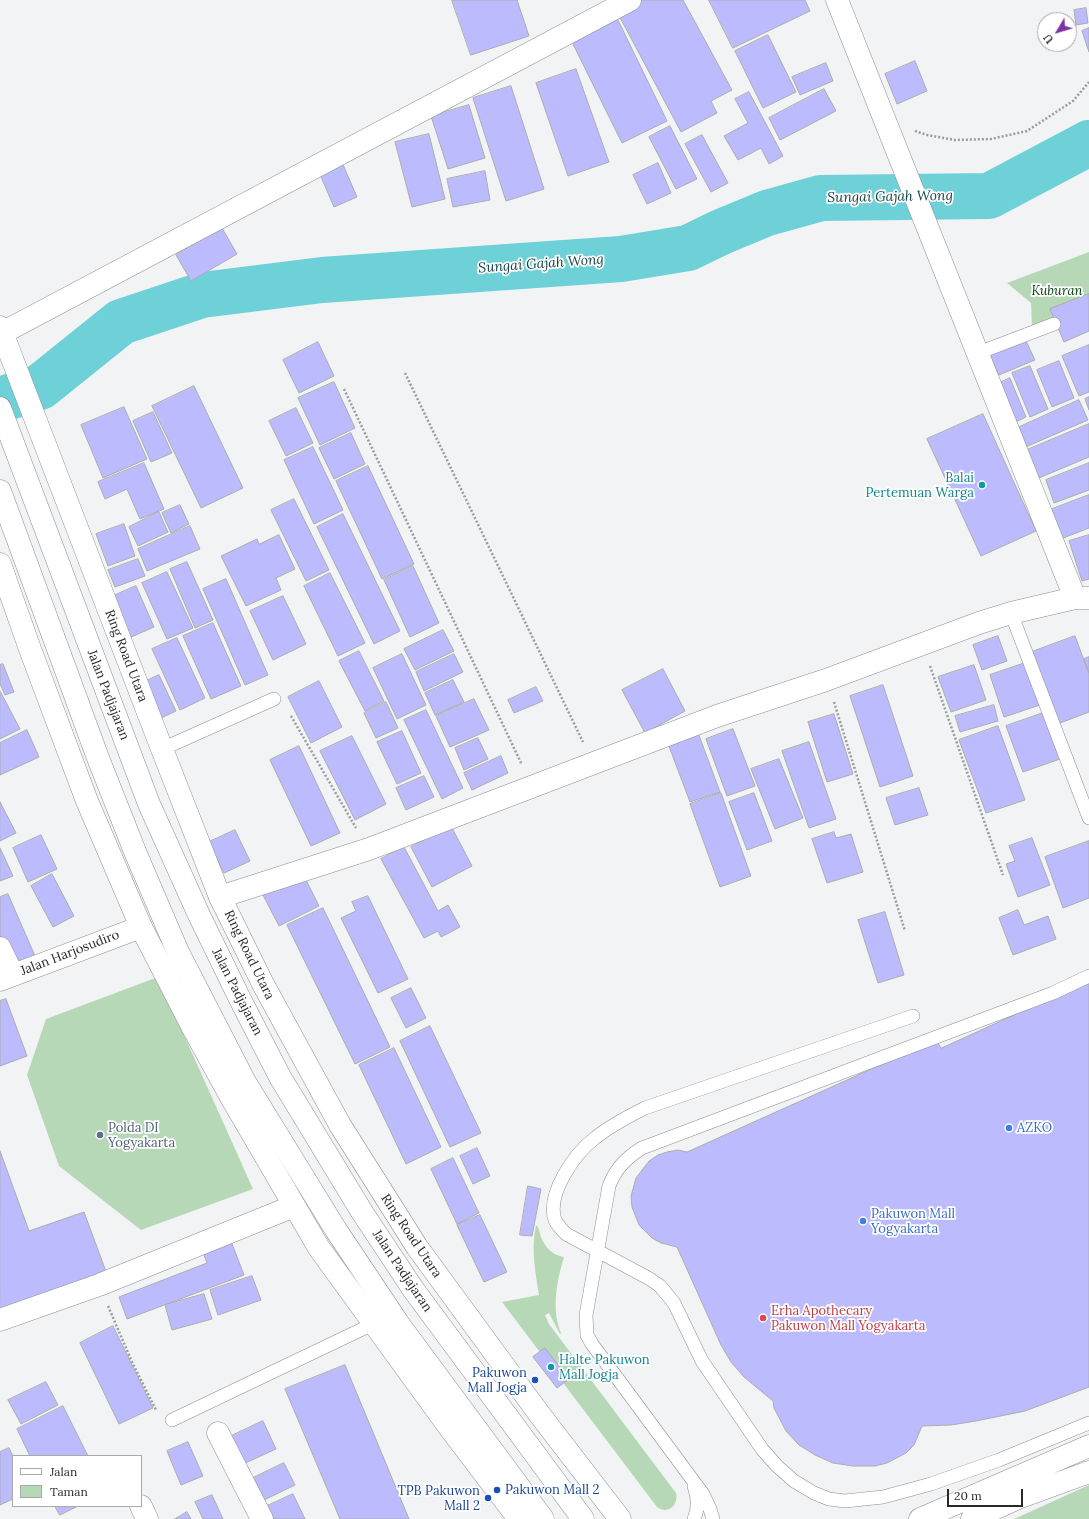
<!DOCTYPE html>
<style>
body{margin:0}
#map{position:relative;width:1089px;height:1519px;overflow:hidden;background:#f2f3f5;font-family:Lora,serif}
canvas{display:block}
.legend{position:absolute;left:12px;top:1455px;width:130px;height:52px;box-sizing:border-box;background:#fff;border:1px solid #a9a9a9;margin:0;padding:5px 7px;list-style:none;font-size:12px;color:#282929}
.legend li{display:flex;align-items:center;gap:8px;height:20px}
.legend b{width:20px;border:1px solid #a9a9a9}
.north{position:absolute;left:1037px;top:12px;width:40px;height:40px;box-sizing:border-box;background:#fff;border:1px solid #a9a9a9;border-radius:50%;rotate:232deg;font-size:11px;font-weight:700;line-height:16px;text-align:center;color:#282929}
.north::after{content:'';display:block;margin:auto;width:14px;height:18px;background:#7c32a4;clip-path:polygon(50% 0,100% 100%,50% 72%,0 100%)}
.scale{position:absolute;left:947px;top:1489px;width:76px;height:18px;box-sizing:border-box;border:2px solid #282929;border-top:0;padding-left:5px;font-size:12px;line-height:14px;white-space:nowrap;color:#282929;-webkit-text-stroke:3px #fff;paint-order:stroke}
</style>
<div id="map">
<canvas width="1089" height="1519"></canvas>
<ul class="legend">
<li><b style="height:5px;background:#fff"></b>Jalan</li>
<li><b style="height:11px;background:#b7d8b7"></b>Taman</li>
</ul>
<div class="north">U</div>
<div class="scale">20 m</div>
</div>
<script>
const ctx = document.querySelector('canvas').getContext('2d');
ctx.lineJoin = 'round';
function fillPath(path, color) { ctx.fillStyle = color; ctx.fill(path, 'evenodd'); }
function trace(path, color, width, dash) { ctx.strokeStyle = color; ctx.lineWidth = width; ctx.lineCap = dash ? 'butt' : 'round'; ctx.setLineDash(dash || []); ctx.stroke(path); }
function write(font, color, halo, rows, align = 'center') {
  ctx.font = font + ' Lora,serif'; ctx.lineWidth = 3.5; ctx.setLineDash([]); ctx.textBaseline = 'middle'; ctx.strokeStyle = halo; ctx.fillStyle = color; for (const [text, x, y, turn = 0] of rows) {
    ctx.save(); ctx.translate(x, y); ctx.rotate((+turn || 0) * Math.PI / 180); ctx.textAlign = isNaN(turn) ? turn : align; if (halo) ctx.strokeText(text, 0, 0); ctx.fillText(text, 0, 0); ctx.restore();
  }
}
fillPath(new Path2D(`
 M1089 252V306L1032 330 1031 303 1007 283Z
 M158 977 253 1189 141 1230 59 1166 27 1075 46 1019Z
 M536 1225C540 1229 539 1232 541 1237 545 1247 552 1255 564 1257 557 1280 551 1309 561 1333L560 1334 549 1313 545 1315 549 1324 676 1493C679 1505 668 1515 657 1507L502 1302 539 1295C535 1271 531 1249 536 1225Z
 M1089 1485V1519H1014Z`), '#b7d8b7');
trace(new Path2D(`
 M0 400 40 387 121 322 202 295 322 280 621 259 688 248 721 232 767 213 821 198 989 196 1089 143`), '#6ed1d8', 46);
const building = new Path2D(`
 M452 0H517L529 36 471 55Z
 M636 0H683L732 90 711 101 717 113 681 132 616 10Z
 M709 0H805L810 11 733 48Z
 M1086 8 1088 23 1076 25 1074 10Z
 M616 16 667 121 622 143 570 38Z
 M1089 28V52L1082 31Z
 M768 35 796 92 763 108 735 51Z
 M915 61 927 91 897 104 885 74Z
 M826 63 833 81 800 95 792 77Z
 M576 69 609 162 568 176 536 83Z
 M511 86 544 189 506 201 473 98Z
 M824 89 836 111 780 140 769 118Z
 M749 92 783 156 769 164 761 148 738 160 724 136 748 123 735 99Z
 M469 105 485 158 448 169 431 116Z
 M670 126 697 179 676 189 649 137Z
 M429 134 445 199 412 207 395 142Z
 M702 135 728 183 711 192 685 144Z
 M341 160 357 197 334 207 318 170Z
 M658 163 671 193 647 204 633 175Z
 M485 171 490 200 453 207 447 179Z
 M222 228 237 254 191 281 176 255Z
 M1089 294V331L1064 342 1050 309Z
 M1026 341 1035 360 999 375 990 355Z
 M318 342 334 376 299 393 283 360Z
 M1089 345V392L1079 396 1062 356Z
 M1059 361 1074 398 1052 407 1037 370Z
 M1030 366 1048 409 1030 417 1012 373Z
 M1010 378 1026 417 1011 424 995 385Z
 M334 382 355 428 320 445 298 398Z
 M194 386 243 488 201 508 152 406Z
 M1089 397V410L1085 399Z
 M1079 400 1088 420 1021 449 1013 430Z
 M124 407 147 459 103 478 81 425Z
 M296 408 313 443 286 456 269 421Z
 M153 412 172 453 151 462 133 421Z
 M983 414 1036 531 981 556 927 439Z
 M1089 424V457L1034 480 1022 452Z
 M351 433 365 464 334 479 319 448Z
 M313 447 343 510 314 524 284 460Z
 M144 463 164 509 140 519 127 489 105 499 98 482Z
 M1089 463V490L1054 503 1046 480Z
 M368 466 414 564 382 579 336 481Z
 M1089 495V528L1058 540 1047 511Z
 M294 499 329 570 306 581 271 510Z
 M180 505 189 524 171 533 162 513Z
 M159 512 168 532 138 546 129 527Z
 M343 514 400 631 374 644 317 527Z
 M124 524 135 556 108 566 96 534Z
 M190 526 200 549 147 571 138 549Z
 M279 535 295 569 276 578 281 590 246 606 221 556 257 539 259 544Z
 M1089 535V579L1082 581 1069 541Z
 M138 559 145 576 115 587 108 570Z
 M187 562 213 620 195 628 170 569Z
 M413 566 439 623 410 637 384 580Z
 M167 572 193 628 167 639 142 583Z
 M330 573 365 643 338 656 304 586Z
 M226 579 268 675 245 685 203 589Z
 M136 586 154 627 129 638 111 597Z
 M283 596 306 644 273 660 250 611Z
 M213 623 241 686 211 699 183 636Z
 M443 630 454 651 415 670 404 649Z
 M998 636 1007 661 982 670 973 645Z
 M1075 636 1089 674V712L1055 725 1029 653Z
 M177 638 205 698 180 710 152 649Z
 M359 651 384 701 365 711 339 661Z
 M402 654 426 705 397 719 373 668Z
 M454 654 463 672 424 691 416 672Z
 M1089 657V673L1084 659Z
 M1028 662 1043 704 1004 717 990 675Z
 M3 664 14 692 5 695 0 684V665Z
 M974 665 986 700 951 712 938 677Z
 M663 669 685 711 645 733 622 690Z
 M159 675 176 711 161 718 144 682Z
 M453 680 464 702 435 715 425 693Z
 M319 681 342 727 311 743 288 697Z
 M883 685 913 776 880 787 850 696Z
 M536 687 543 701 514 713 508 700Z
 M0 691 20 729 0 739Z
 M474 699 489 730 450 747 436 716Z
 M386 702 398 728 376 738 364 713Z
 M994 705 998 721 960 732 955 716Z
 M426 710 463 788 442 799 404 720Z
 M1043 713 1060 759 1023 772 1006 726Z
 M834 714 853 774 827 782 808 722Z
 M998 726 1025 800 986 813 959 740Z
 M733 729 755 786 727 796 706 739Z
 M27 730 39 757 0 775V743Z
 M697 730 720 792 690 802 667 741Z
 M402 731 421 773 397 784 377 742Z
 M352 736 386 804 355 820 320 751Z
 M478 738 488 759 464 770 455 748Z
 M809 742 836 819 809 828 782 751Z
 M299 746 340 833 311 846 270 760Z
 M501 756 508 773 472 790 464 773Z
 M779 759 803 818 775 829 751 769Z
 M424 776 434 797 406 810 396 788Z
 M919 788 928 815 895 825 886 798Z
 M721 793 751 876 720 887 690 804Z
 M754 793 772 841 747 850 729 802Z
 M0 802 16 833 0 841Z
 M451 826 472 866 432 887 411 847Z
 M235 830 250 861 224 873 209 842Z
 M834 832 836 838 851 834 863 872 827 883 812 839Z
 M41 835 57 869 28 882 13 848Z
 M1032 838 1050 885 1018 897 1006 864 1015 861 1009 846Z
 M1089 841V898L1063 908 1045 857Z
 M404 847 438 911 448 905 460 927 441 937 438 931 424 938 381 859Z
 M0 848 13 876 0 881Z
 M52 874 74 916 53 927 31 886Z
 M303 874 319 906 279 926 263 895Z
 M8 894 35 956 13 966 0 936V897Z
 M368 896 408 979 378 993 341 918 356 911 352 902Z
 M323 908 390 1047 355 1064 287 925Z
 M1018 910 1024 925 1048 916 1056 939 1013 955 999 918Z
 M885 912 904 975 878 983 858 920Z
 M1089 981V1387L1025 1411 976 1421 951 1425 922 1426 914 1445 906 1453 887 1463 875 1466H853L833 1463 815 1455 799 1445 786 1431 774 1408 773 1401 744 1377 731 1362 721 1345 677 1247 661 1243 652 1238 639 1225 632 1207 631 1196 636 1178 649 1161 658 1155 667 1152 678 1150 687 1152 936 1040 941 1048Z
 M411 988 426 1018 406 1028 391 998Z
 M6 999 27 1056 0 1066V1001Z
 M430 1026 481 1133 450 1147 400 1041Z
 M394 1048 441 1147 406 1164 359 1065Z
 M477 1148 490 1176 473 1184 460 1156Z
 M0 1151 29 1231 84 1212 108 1277 0 1316Z
 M453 1158 479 1213 457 1224 431 1169Z
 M528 1186 541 1189 532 1236 520 1235Z
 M480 1215 507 1272 484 1282 457 1225Z
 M229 1236 244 1275 127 1319 119 1297 207 1263 201 1247Z
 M252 1276 261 1300 218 1315 210 1290Z
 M204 1294 212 1319 172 1330 165 1305Z
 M113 1326 153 1408 119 1424 80 1343Z
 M545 1348 569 1379 557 1388 533 1357Z
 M345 1365 409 1519H340L285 1389Z
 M46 1382 58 1405 21 1424 8 1400Z
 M63 1406 88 1456H30L17 1429Z
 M263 1421 276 1449 241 1465 227 1438Z
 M188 1442 203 1476 181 1485 167 1451Z
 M9 1448 13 1456V1499L0 1505V1452Z
 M284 1463 295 1485 260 1502 249 1480Z
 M293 1494 305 1519H271L265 1507Z
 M212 1495 223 1519H203L195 1502Z
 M55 1506H78L60 1515Z
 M187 1512 191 1519H175Z`);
fillPath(building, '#bbbbfe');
trace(building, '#acacae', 1);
const service = new Path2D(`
 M978 353 1054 324
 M1011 613 1089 818
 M162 749 274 699
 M913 1016 645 1108C627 1117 610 1126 595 1138 575 1153 546 1194 555 1220 558 1226 562 1230 566 1234L650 1279 660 1286 674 1303 702 1361 762 1449 777 1466 794 1481 814 1493 829 1499 845 1501 883 1497 931 1484 999 1460 1089 1423
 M172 1420 373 1324
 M694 1519C699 1508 698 1497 694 1486
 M713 1519 710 1509 703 1494 592 1344 587 1335 586 1315 609 1186C616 1168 626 1158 642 1148L1053 993 1089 976`);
const minor = new Path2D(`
 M837 0 1075 598
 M2 333 630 0
 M220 897 369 849 717 716 826 680 979 623 1011 613 1075 598H1089
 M0 948 13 975
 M0 980 141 927
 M0 1320 99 1285 294 1206
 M218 1433 262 1519
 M141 1506 147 1519
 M920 1519 1089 1446
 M972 1519 1018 1498 1089 1472`);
const tertiary = new Path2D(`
 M0 327 162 749 220 897 263 984 340 1125 417 1247 540 1415 620 1519
 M0 564 30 649 87 801 141 927 193 1028 232 1099 319 1248 449 1427 519 1519`);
const trunk = new Path2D(`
 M0 408 149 804 199 915 240 999 280 1077 362 1212 413 1289 583 1519
 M0 491 98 758 136 854 178 952 245 1082 336 1230 398 1323 543 1519`);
trace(service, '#8e8e90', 14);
trace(minor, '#8e8e90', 23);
trace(tertiary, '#8e8e90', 23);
trace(trunk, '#8e8e90', 23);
trace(new Path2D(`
 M915 131 927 135 955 140 991 139 1027 131 1073 101 1089 82
 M405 373 583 742
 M344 389 522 765
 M930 666 1003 875
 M834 702 905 931
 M291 716 356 828
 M108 1306 132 1362 156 1410`), '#9a9b9c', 2.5, [2, 2]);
trace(service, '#fff', 13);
trace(minor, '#fff', 22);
trace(tertiary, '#fff', 22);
trace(trunk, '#fff', 22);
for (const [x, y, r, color] of [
 [982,485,4,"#0f9aa8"],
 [1009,1128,4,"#3f7fe0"],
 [100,1135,4,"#5c6f8a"],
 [863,1221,4,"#3f7fe0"],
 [763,1318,4,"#e0444e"],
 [551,1367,4,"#0f9aa8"],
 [535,1380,4,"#1a4fb4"],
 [497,1490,4,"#1a4fb4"],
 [488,1498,4,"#1a4fb4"]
]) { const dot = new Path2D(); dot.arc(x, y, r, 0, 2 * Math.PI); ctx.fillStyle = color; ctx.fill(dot); trace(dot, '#fff', 1.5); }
write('italic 13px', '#094514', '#fff', [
 ["Kuburan",1057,291]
]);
write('13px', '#0d838f', '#fff', [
 ["Balai",974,478],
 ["Pertemuan Warga",974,493],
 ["Halte Pakuwon",559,1360,"left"],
 ["Mall Jogja",559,1375,"left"]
], 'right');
write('13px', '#282929', '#fff', [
 ["Ring Road Utara",126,656,69],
 ["Jalan Padjajaran",108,695,69],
 ["Jalan Harjosudiro",70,953,-21],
 ["Ring Road Utara",249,955,64],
 ["Jalan Padjajaran",237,992,63],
 ["Ring Road Utara",411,1236,56],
 ["Jalan Padjajaran",402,1271,56]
]);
write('13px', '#4e5e75', '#fff', [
 ["Polda DI",108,1128],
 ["Yogyakarta",108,1143]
], 'left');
write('13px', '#366cbe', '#fff', [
 ["AZKO",1017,1128],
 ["Pakuwon Mall",871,1214],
 ["Yogyakarta",871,1229]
], 'left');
write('13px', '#be3a42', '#fff', [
 ["Erha Apothecary",771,1311],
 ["Pakuwon Mall Yogyakarta",771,1326]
], 'left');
write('13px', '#164399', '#fff', [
 ["Pakuwon",527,1373],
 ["Mall Jogja",527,1388],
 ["Pakuwon Mall 2",505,1490,"left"],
 ["TPB Pakuwon",480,1491],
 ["Mall 2",480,1506]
], 'right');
write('italic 14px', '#154447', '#fff', [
 ["Sungai Gajah Wong",890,197,-1],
 ["Sungai Gajah Wong",541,264,-4]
]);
</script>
